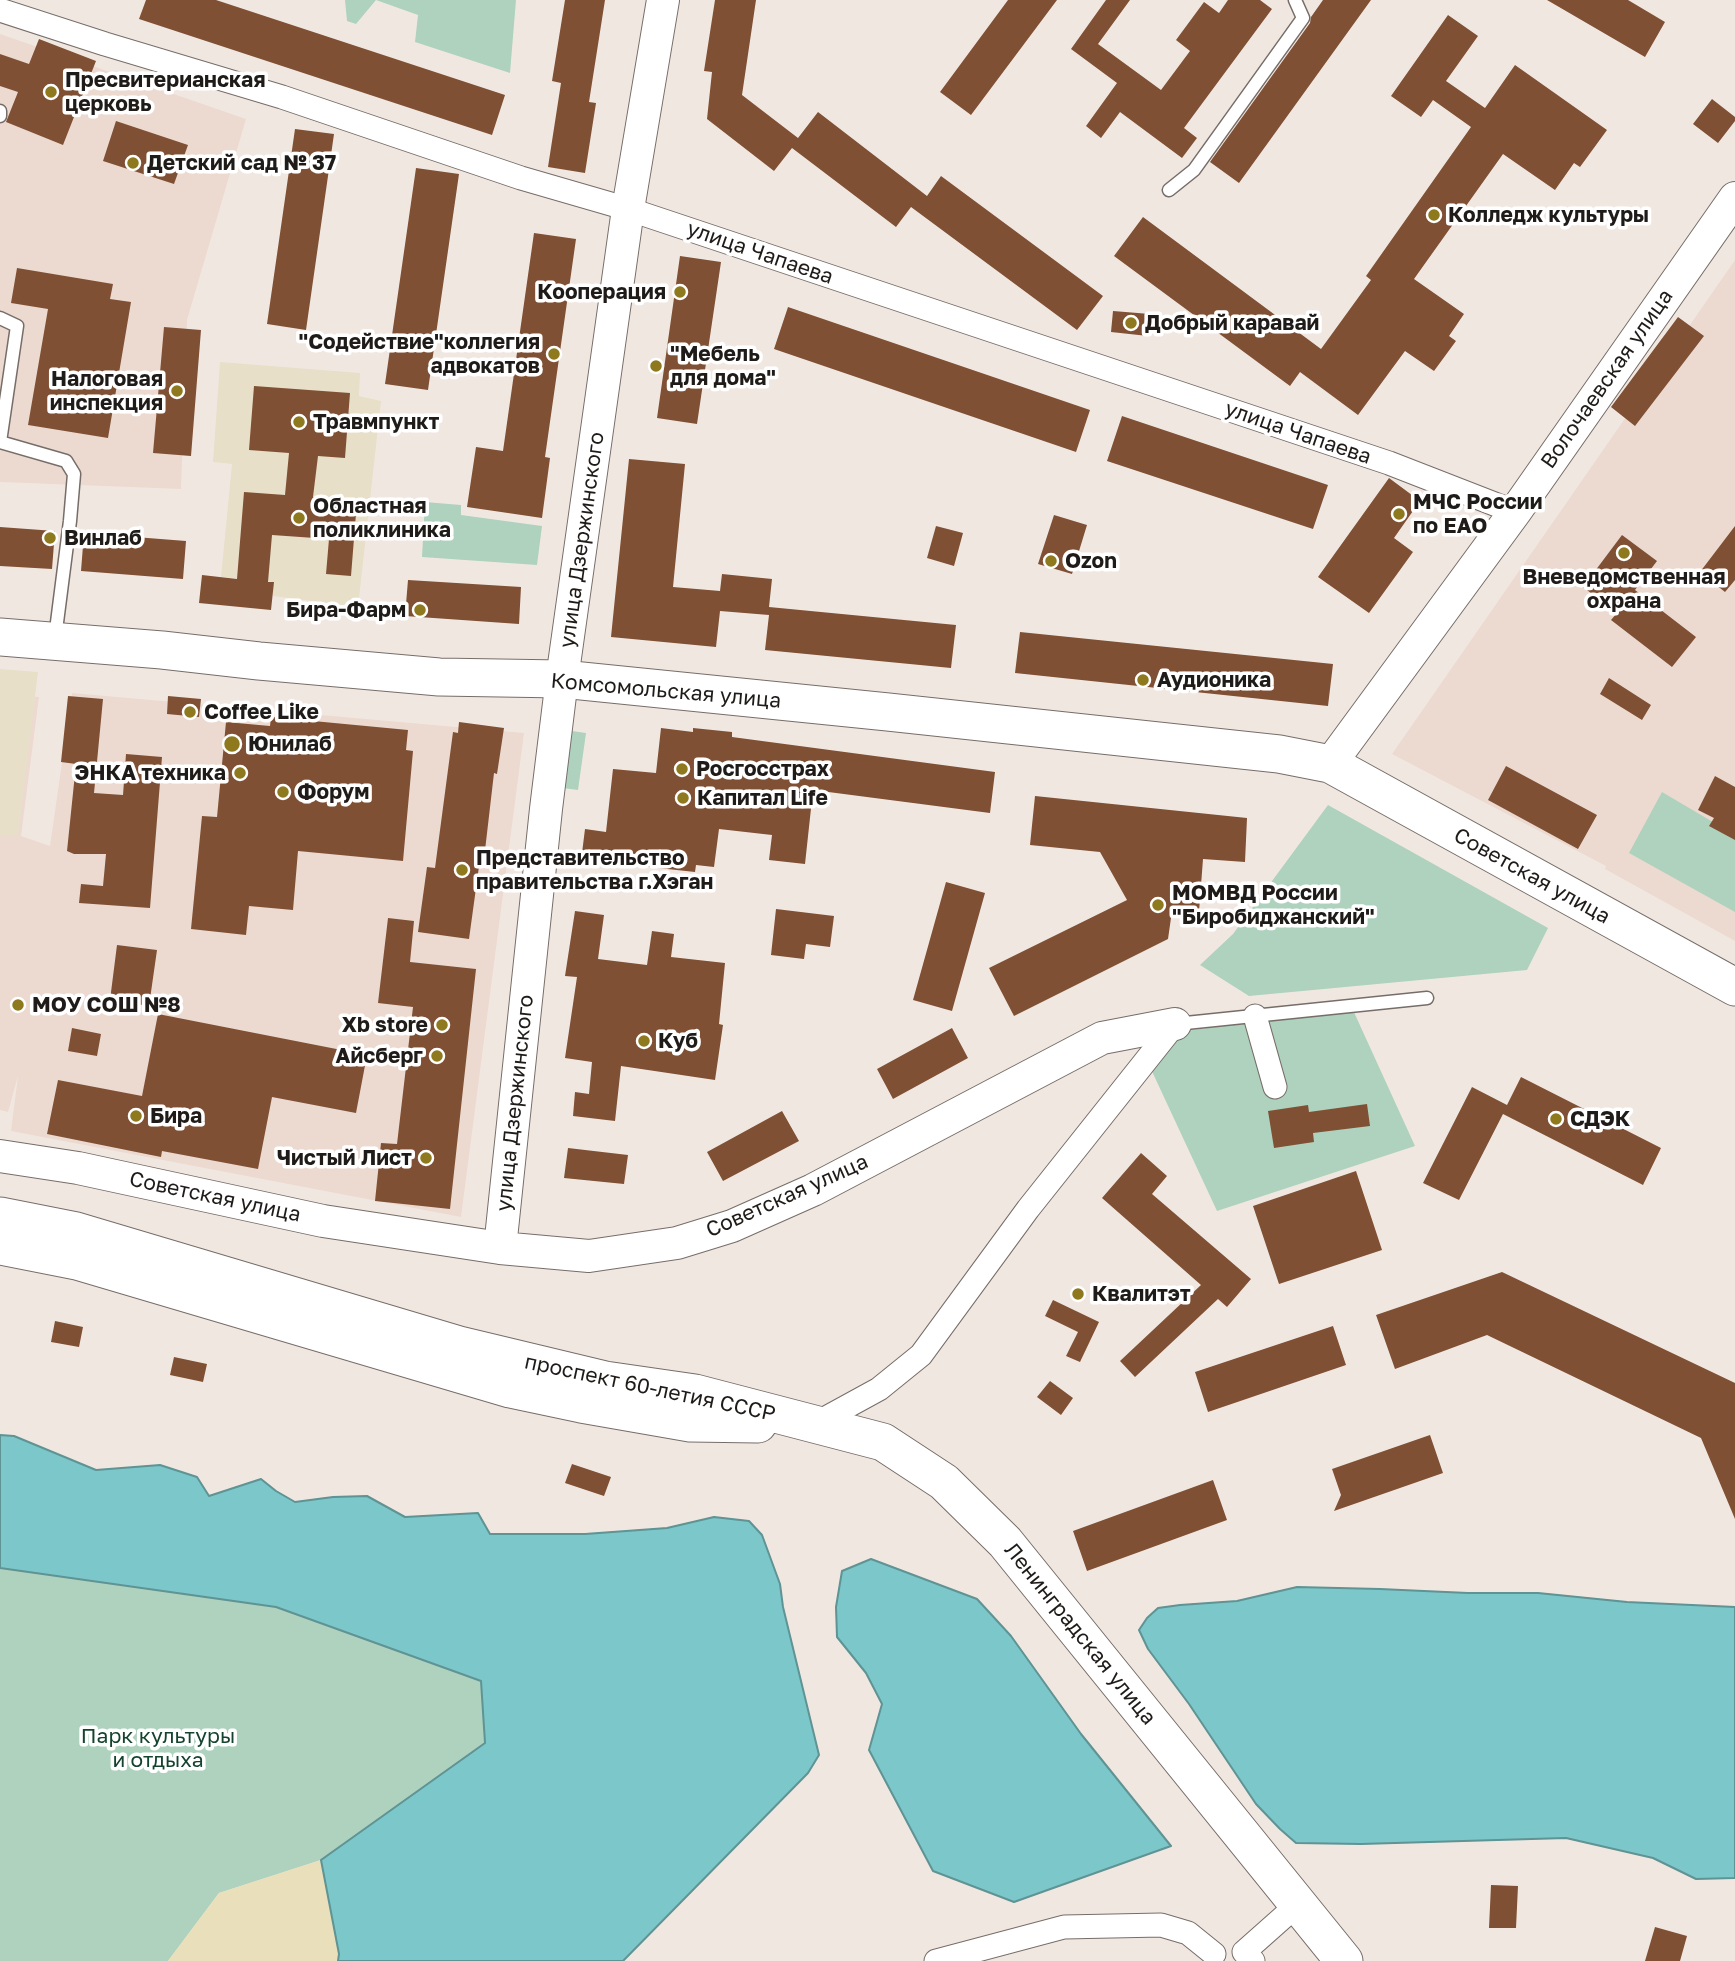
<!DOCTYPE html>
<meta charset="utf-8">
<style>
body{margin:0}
canvas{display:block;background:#f1e7e1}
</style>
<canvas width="1735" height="1961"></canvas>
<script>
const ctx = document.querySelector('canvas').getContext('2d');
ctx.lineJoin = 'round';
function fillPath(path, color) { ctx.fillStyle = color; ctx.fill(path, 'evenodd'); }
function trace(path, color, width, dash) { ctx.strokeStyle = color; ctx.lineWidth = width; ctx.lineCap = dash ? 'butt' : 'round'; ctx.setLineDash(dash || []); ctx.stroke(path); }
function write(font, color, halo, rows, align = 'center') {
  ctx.font = font + ' "Golos Text",sans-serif'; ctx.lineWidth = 7; ctx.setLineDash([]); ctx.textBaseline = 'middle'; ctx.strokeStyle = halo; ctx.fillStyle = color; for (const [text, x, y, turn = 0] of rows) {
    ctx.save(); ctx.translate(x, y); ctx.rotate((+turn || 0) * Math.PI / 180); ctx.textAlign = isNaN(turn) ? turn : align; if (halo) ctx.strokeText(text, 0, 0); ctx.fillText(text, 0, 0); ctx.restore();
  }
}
fillPath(new Path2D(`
 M0 34 246 119 187 320 181 489 0 482Z
 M1735 260V941L1605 869 1606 866 1392 754Z
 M72 693 524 733 461 1217 11 1131 18 1076 8 1112 0 1110V694L39 697 21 836 50 846Z`), '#ecdad1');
fillPath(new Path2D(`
 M220 362 360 373 359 396 381 401 358 607 273 596V582L221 577 232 464 213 462Z
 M0 669 38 672 18 835H0Z`), '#e8dfc9');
fillPath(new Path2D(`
 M345 0H516L510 73 415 42 418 15 376 0 356 24 347 21Z
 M425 502 461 505V515L542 526 537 565 422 557Z
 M572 731 586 733 578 790 563 788Z
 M1662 792 1735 835V912L1629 853Z
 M1328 805 1548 928 1527 970 1249 996 1200 965 1233 934Z
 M1353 1010 1415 1146 1217 1211 1136 1037Z
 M0 1568 276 1607 481 1681 485 1743 321 1860 219 1893 168 1961H0Z`), '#aed2be');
fillPath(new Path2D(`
 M321 1860 339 1954 338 1961H168L219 1893Z`), '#e9e0bb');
const water = new Path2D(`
 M0 1435 14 1436 96 1470 160 1465 197 1477 209 1496 261 1479 276 1491 295 1502 333 1497 367 1496 405 1517 478 1513 490 1534H585L667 1528 714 1517 749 1521 762 1535 780 1584 783 1607 819 1755 808 1773 623 1961H338L339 1954 321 1860 485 1743 481 1681 276 1607 0 1568Z
 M871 1559 977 1599 1011 1636 1081 1734 1171 1846 1014 1902 933 1871 869 1750 882 1704 866 1673 837 1637 836 1607 842 1571Z
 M1297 1587 1380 1589 1468 1593H1538L1627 1602 1735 1607V1878L1696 1879 1653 1858 1566 1838 1361 1844 1296 1843 1280 1829 1256 1804 1189 1704 1148 1649 1139 1630 1147 1618 1158 1608 1180 1605 1237 1601Z`);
fillPath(water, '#7bc7c9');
trace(water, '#5f9394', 2);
fillPath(new Path2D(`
 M146 0H216L505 95 492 135 139 19Z
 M565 0H605L589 102 596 103 585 173 548 167 561 83 552 81Z
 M715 0H756L742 95 798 138 818 112 927 196 941 176 1103 296 1077 330 911 207 896 227 792 148 774 171 707 119 712 72 704 71Z
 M1008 0H1057L971 115 940 92Z
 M1106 0H1130L1098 44 1161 90 1190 51 1176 40 1204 2 1219 13 1228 0H1260L1272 9 1184 128 1197 138 1182 158 1120 112 1101 138 1086 126 1117 83 1071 49Z
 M1323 0H1371L1239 183 1210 162 1310 23 1311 17Z
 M1547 0H1628L1665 22 1645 57Z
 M1448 15 1478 36 1446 81 1485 108 1515 65 1607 130 1580 167 1574 163 1555 190 1503 154 1414 279 1464 314 1449 336 1456 341 1434 371 1405 351 1358 415 1300 372 1290 386 1114 256 1143 217 1321 349 1371 280 1366 276 1471 127 1433 100 1421 117 1391 96Z
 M39 39 96 61 63 145 6 122 18 92 0 86V54L29 64Z
 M1712 99 1735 117V121L1718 143 1693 124Z
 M116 121 188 145 174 184 103 161Z
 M295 129 334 134 306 330 267 324Z
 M416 168 459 174 428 390 385 384Z
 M534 233 576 239 545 457 550 458 542 518 467 507 476 447 503 451Z
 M680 256 721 262 697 424 657 418Z
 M17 268 113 284 110 299 131 302 108 438 28 425 48 309 11 303Z
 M788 307 1090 410 1076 452 774 349Z
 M1113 311 1150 314 1148 336 1111 332Z
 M1678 317 1704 336 1635 426 1611 407Z
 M164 327 201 330 191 456 153 453Z
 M254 386 350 393 345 458 318 456 313 497 357 501 351 576 326 574 329 539 272 535 268 582H274L271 610 199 603 202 575 237 579 244 492 285 495 289 453 249 450Z
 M1122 416 1328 485 1313 529 1107 461Z
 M629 459 685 464 673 587 720 591 722 574 772 579 769 607 956 625 951 668 765 650 769 615 720 611 716 647 611 637Z
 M1389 478 1420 501 1394 538 1413 552 1369 613 1318 577Z
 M1054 515 1087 525 1072 574 1038 564Z
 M936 526 963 533 954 566 927 558Z
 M1735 526V580L1725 592 1700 572Z
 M0 527 55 531 52 569 0 566Z
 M84 533 186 541 183 579 81 571Z
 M1622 535 1657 561 1635 590 1696 637 1672 667 1611 620 1617 613 1583 587Z
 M408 580 521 587 519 624 405 616Z
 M1020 632 1333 664 1328 706 1015 673Z
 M1609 678 1651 705 1642 720 1600 694Z
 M68 696 103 699 94 793 123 795 126 754 162 757 150 908 79 903 81 884 103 886 106 854H74L67 851 76 764 61 762Z
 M168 696 201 699 199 717 167 714Z
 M271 717 408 730 406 750 413 751 403 861 298 851 293 910 249 906 246 935 191 929 202 816 217 817 226 722 270 726Z
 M459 722 504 728 497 774 494 773 484 859H480L469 939 418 932 427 867 435 868 453 732 458 733Z
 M661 728 693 732V728L732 732V737L995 772 990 813 813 790 805 864 769 860 772 835 719 829 714 867 696 865 695 872 603 862 604 854 582 853 585 829 606 832 613 769 656 773Z
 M1506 766 1597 815 1578 849 1488 800Z
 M1715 776 1735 787V840L1709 826 1714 818 1698 810Z
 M1035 796 1247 818 1245 862 1203 859 1199 912 1172 911 1168 939 1014 1016 989 968 1127 900 1100 852 1030 845Z
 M946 882 985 893 952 1011 913 1000Z
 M776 909 834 916 830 947 806 944 804 959 771 955Z
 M575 911 604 915 598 959 647 965 652 931 674 934 671 957 725 963 719 1024 723 1025 715 1080 621 1066 615 1121 573 1116 575 1092 589 1094 592 1062 565 1058 577 977 565 976Z
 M388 918 414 921 410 962 476 969 450 1209 375 1201 381 1143 397 1144 413 1007 378 1003Z
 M117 945 157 950 149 1006 110 1000Z
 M158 1014 367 1055 356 1113 272 1097 258 1169 162 1151 161 1157 47 1134 58 1080 142 1096Z
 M72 1028 101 1034 97 1056 68 1051Z
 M952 1028 968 1058 893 1099 877 1069Z
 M1521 1077 1661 1148 1643 1185 1503 1114 1459 1200 1423 1183 1472 1087 1507 1105Z
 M1367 1104 1370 1126 1313 1133 1314 1142 1274 1148 1268 1111 1308 1105 1309 1112Z
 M782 1111 799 1141 723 1181 707 1152Z
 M568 1148 628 1155 624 1184 564 1178Z
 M1141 1153 1167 1176 1152 1194 1251 1279 1227 1307 1218 1299 1135 1377 1120 1361 1201 1285 1102 1198Z
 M1356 1171 1382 1250 1279 1284 1253 1206Z
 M1502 1272 1735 1383V1519L1701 1438 1487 1335 1395 1369 1376 1315Z
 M1053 1300 1099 1322 1080 1362 1066 1356 1078 1332 1045 1316Z
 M55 1321 83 1327 79 1347 51 1342Z
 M1333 1326 1346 1365 1208 1412 1195 1372Z
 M174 1357 207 1364 203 1382 170 1375Z
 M1050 1381 1073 1398 1061 1415 1037 1397Z
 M1430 1435 1443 1473 1334 1511 1341 1495 1332 1469Z
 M572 1464 611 1477 604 1496 565 1483Z
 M1213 1480 1227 1520 1087 1571 1073 1531Z
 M1491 1885 1518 1886 1516 1928H1489Z
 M1655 1927 1687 1936 1680 1961H1645Z`), '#7f5034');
const service = new Path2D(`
 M0 111V116
 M1169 190 1194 170 1303 18 1295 0
 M0 318 17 326 0 442 66 461 74 474 70 521 55 638
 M1176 1024 1427 998`);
const minor = new Path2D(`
 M0 10 105 44 282 97 521 178 628 209 1389 463 1515 512
 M1255 1016 1275 1087
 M815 1424 879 1389 921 1355 1028 1209 1175 1024
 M936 1961 1064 1927 1161 1925 1188 1933 1214 1954
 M1253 1961 1244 1952 1297 1905`);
const secondary = new Path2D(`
 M1330 764 1515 512 1735 198
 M0 1156 78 1168 323 1221 500 1248 589 1256 677 1243 732 1226 813 1190 1102 1038 1175 1024
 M500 1248 546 809 562 679 628 209 663 0`);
const primary = new Path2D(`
 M0 637 162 650 259 661 439 677 562 679 888 712 1279 754 1330 764 1735 987
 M0 1216 76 1231 459 1345 605 1380 695 1393 883 1442 944 1482 1005 1542 1344 1961
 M0 1246 77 1261 510 1389 581 1404 690 1423 758 1424`);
trace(service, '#776d68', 15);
trace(minor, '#776d68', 25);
trace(secondary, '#776d68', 34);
trace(primary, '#776d68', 39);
trace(service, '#fff', 12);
trace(minor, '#fff', 23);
trace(secondary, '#fff', 32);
trace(primary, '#fff', 37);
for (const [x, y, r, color] of [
 [51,92,7,"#8e791e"],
 [133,163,7,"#8e791e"],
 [1434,215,7,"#8e791e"],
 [680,292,7,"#8e791e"],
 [1131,323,7,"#8e791e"],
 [554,354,7,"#8e791e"],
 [656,366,7,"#8e791e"],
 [177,391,7,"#8e791e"],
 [299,422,7,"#8e791e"],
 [1399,514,7,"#8e791e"],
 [299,518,7,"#8e791e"],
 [50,538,7,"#8e791e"],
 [1624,553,7,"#8e791e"],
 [1051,561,7,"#8e791e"],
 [420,610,7,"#8e791e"],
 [1143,680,7,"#8e791e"],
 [190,712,7,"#8e791e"],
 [232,744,9,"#8e791e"],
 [682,769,7,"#8e791e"],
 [240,773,7,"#8e791e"],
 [283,792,7,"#8e791e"],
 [683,798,7,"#8e791e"],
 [462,870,7,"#8e791e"],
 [1158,905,7,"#8e791e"],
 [18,1005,7,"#8e791e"],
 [442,1025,7,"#8e791e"],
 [644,1041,7,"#8e791e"],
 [437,1056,7,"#8e791e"],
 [136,1116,7,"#8e791e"],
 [1556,1119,7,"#8e791e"],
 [426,1158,7,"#8e791e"],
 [1078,1294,7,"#8e791e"]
]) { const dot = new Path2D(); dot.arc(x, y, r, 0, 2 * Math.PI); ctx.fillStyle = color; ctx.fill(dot); trace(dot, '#fff', 2.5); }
write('bold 21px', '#1f1b19', '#fff', [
 ["Пресвитерианская",65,80],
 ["церковь",65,104],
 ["Детский сад № 37",147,163],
 ["Колледж культуры",1448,215],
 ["Кооперация",666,292,"right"],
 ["Добрый каравай",1145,323],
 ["\"Содействие\"коллегия",540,342,"right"],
 ["адвокатов",540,366,"right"],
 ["\"Мебель",670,354],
 ["для дома\"",670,378],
 ["Налоговая",163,379,"right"],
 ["инспекция",163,403,"right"],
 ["Травмпункт",313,422],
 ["МЧС России",1413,502],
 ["по ЕАО",1413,526],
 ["Областная",313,506],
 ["поликлиника",313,530],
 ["Винлаб",64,538],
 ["Ozon",1065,561],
 ["Вневедомственная",1624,577,"center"],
 ["охрана",1624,601,"center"],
 ["Бира-Фарм",406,610,"right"],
 ["Аудионика",1157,680],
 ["Coffee Like",204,712],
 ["Юнилаб",248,744],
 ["Росгосстрах",696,769],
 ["ЭНКА техника",226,773,"right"],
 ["Форум",297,792],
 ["Капитал Life",697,798],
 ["Представительство",476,858],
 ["правительства г.Хэган",476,882],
 ["МОМВД России",1172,893],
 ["\"Биробиджанский\"",1172,917],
 ["МОУ СОШ №8",32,1005],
 ["Xb store",428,1025,"right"],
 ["Куб",658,1041],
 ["Айсберг",423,1056,"right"],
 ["Бира",150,1116],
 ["СДЭК",1570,1119],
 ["Чистый Лист",412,1158,"right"],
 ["Квалитэт",1092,1294]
], 'left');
write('21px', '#1f1b19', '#fff', [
 ["улица Чапаева",760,253,19],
 ["Волочаевская улица",1607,379,-55],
 ["улица Чапаева",1298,433,19],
 ["улица Дзержинского",582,540,-82],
 ["Комсомольская улица",666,691,5],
 ["Советская улица",1532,876,29],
 ["улица Дзержинского",515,1103,-84],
 ["Советская улица",787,1196,-24],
 ["Советская улица",215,1197,12],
 ["проспект 60-летия СССР",650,1388,12],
 ["Ленинградская улица",1080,1634,51]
]);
write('21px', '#14432e', '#fff', [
 ["Парк культуры",158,1736],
 ["и отдыха",158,1760]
]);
</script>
